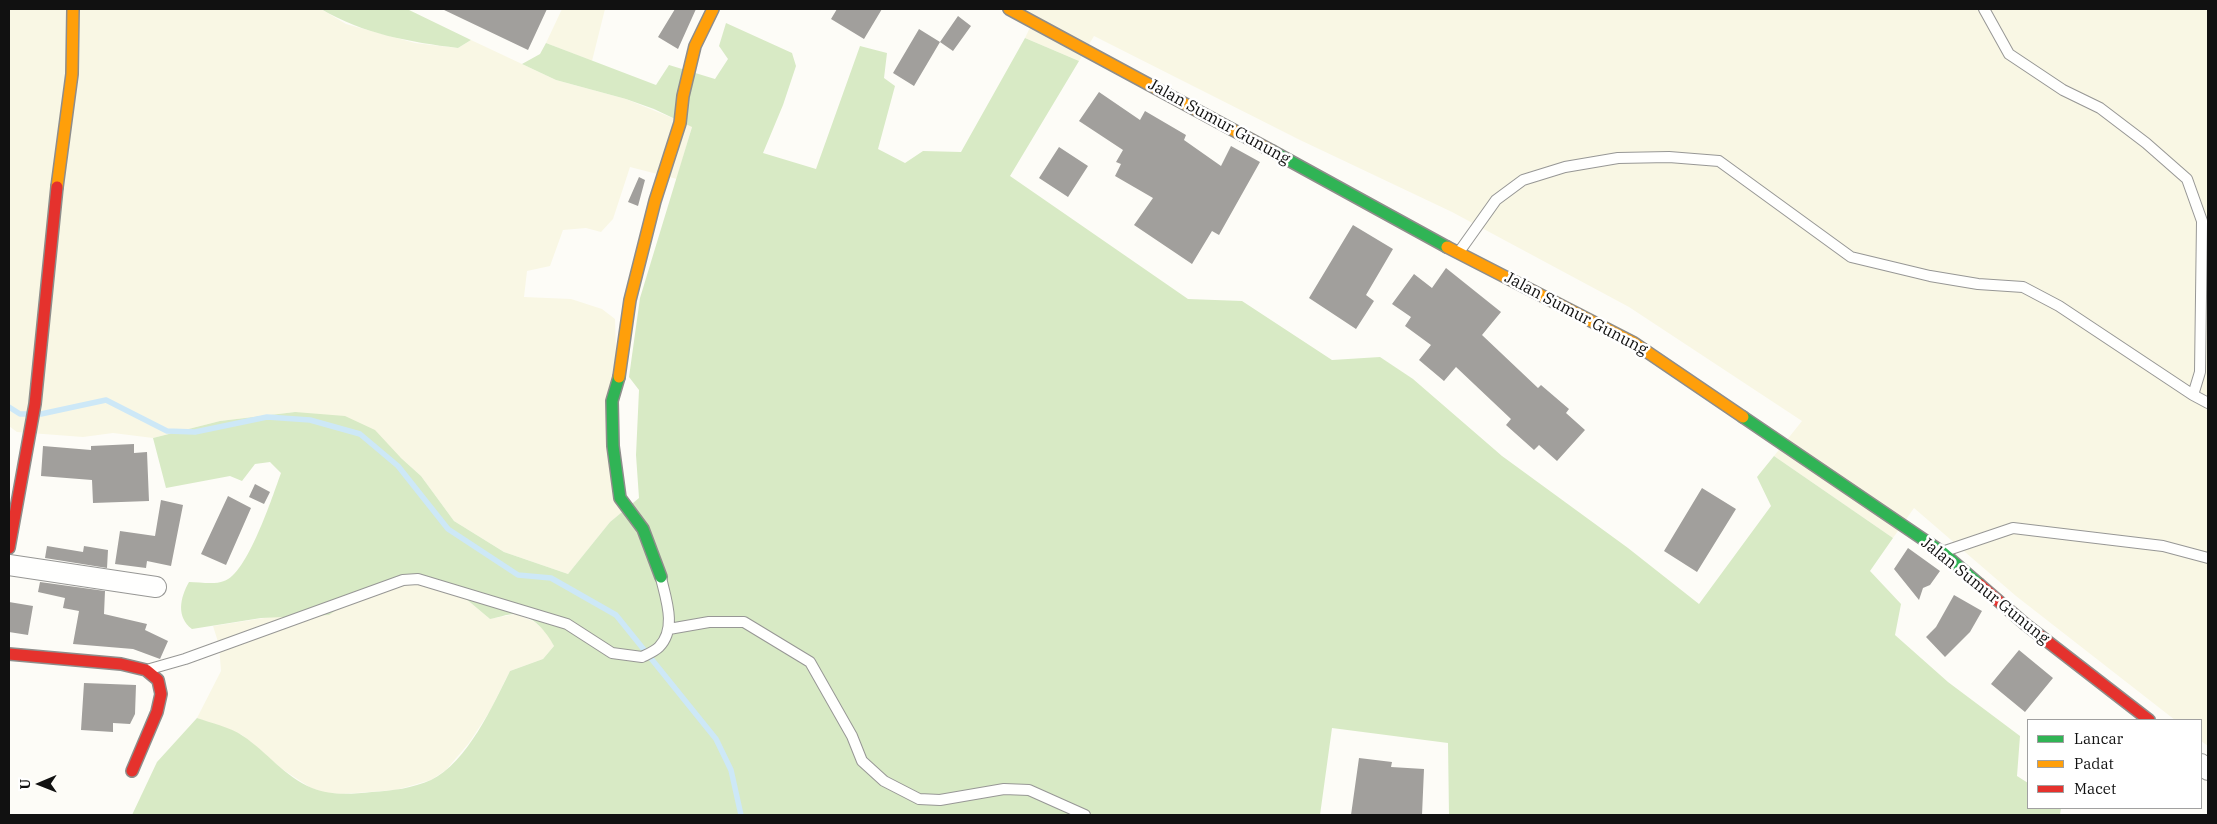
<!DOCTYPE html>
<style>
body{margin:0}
#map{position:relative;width:2217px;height:824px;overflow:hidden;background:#fdfcf7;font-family:"IBM Plex Serif",serif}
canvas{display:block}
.frame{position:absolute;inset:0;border:10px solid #111;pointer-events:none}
.legend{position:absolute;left:2027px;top:719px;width:175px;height:90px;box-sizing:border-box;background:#fff;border:1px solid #a0a0a0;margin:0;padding:6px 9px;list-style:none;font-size:15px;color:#111}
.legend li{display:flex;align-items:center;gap:10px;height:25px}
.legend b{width:25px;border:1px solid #a0a0a0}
.north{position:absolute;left:15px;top:759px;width:50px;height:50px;-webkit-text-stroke:4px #fff;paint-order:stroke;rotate:269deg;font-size:14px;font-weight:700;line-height:20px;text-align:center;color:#111}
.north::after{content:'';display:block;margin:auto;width:18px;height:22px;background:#111;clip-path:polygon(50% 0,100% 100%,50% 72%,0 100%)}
</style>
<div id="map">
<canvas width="2217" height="824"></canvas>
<div class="frame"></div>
<ul class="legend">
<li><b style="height:6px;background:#30b455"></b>Lancar</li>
<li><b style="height:6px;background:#ff9f0a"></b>Padat</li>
<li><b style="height:6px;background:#e5322d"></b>Macet</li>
</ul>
<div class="north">U</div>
</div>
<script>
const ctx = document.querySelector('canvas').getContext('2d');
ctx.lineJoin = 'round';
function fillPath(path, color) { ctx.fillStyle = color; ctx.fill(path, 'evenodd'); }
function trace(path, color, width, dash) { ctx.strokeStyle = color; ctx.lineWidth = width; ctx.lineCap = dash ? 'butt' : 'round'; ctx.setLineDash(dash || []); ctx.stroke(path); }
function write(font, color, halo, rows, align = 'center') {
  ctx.font = font + ' "IBM Plex Serif",serif'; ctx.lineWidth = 5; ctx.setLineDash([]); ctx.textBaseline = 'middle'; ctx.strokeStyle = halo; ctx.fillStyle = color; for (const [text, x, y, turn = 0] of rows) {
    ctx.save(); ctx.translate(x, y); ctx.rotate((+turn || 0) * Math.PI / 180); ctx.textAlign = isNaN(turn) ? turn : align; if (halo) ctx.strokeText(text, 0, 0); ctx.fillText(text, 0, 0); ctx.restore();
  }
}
fillPath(new Path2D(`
 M9 9H321L346 24 415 43 458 48 471 40 556 80 626 99 692 126 677 179 630 167 613 219 601 232 586 228 563 230 550 266 527 271 524 297 571 299 602 309 615 319 621 513 610 522 568 574 504 552 454 521 421 476 401 458 295 412 220 421 153 438 113 433 83 437 17 432 9 426Z
 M562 9H605L592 61 546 43Z
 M1021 9H2208V746L2201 741V720H2175L2016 596 1914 508 1893 538 1774 456 1802 421 1629 307 1452 212 1300 140 1094 36 1079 61 1025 38 1035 17Z
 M406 582 453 588 490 619 515 614 533 621 546 631 554 646 543 659 510 671 490 711 469 743 446 770 431 780 396 790 342 794 326 793 311 788 282 769 242 735 197 718 221 671 219 645 213 626 342 606Z`), '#f9f7e4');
fillPath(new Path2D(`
 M321 9H407L471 40 458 48C410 42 363 34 321 9Z
 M726 23 792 53 796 66 783 105 763 153 816 169 860 46 887 53 884 78 895 86 878 149 905 163 923 151 961 152 1025 38 1079 61 1010 176 1188 299 1242 301 1332 360 1380 357 1413 379 1502 456 1628 548 1699 604 1771 506 1757 477 1774 456 1893 538 1870 571 1901 604 1895 635 1948 682 2020 736 2017 776 2028 783V808H2061L2060 815H1449L1448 743 1332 728 1320 815H132L157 762 197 718C211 723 230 727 243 736 267 752 285 777 312 788 332 796 351 794 372 792 392 791 413 788 431 780 467 763 493 705 510 671L543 659 554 646C546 631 533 615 514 614 507 614 497 618 490 619L453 588 406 582 342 606 329 615 261 618 192 629C176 617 180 598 189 582 200 582 214 585 224 581 247 575 273 495 281 473L270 462 255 464 242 481 230 476 166 488 153 438 220 421 295 412 345 416 375 430 401 458 421 476 454 521 504 552 568 574 610 522 639 498 636 455 639 390 629 377 640 298 692 127 654 109 626 99 556 80 522 64 540 54 546 43 656 85 669 65 715 79 728 59 719 46Z`), '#d8eac5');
trace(new Path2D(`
 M9 407 20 414H27
 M41 414 106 400 167 431 195 432 267 417 310 420 360 434 398 466 448 529 518 575 551 578 616 615 716 739 731 770 741 815`), '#cde8f7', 5.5);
fillPath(new Path2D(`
 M442 9H547L528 50Z
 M675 9H696L678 49 658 37Z
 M837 9H882L864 39 831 19Z
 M958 16 971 26 953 51 940 42Z
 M919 29 940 42 914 86 893 73Z
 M1099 92 1140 120 1145 111 1186 135 1184 140 1221 166 1231 146 1260 162 1219 235 1212 231 1192 264 1134 225 1153 198 1115 176 1121 164 1116 162 1123 150 1079 121Z
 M1059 147 1088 166 1068 197 1039 178Z
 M639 177 645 180 638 206 628 202Z
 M1353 225 1393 249 1366 295 1374 301 1356 329 1309 298Z
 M1446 268 1501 312 1482 335 1538 388 1541 385 1569 409 1566 413 1585 430 1557 461 1539 445 1534 450 1506 425 1511 419 1456 367 1444 381 1419 360 1431 345 1405 326 1411 317 1392 304 1414 274 1432 288Z
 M134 444V453L147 452 149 501 93 503 92 480 41 476 43 446 91 450V446Z
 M255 484 270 492 264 504 249 497Z
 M1702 488 1736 509 1697 572 1664 551Z
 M228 496 251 508 226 565 201 554Z
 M161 500 183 505 171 566 147 561 146 568 115 564 120 531 155 536Z
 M47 546 83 552 84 546 108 550 107 568 45 558Z
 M1908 548 1940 571 1930 585 1923 588 1919 600 1894 569Z
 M40 582 105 591 104 614 147 624 145 630 168 641 160 659 133 649 73 644 79 611 63 608 65 598 38 592Z
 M1954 595 1982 611 1970 632 1945 657 1926 637 1936 627Z
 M9 602 33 606 28 635 9 632Z
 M2019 650 2053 678 2025 712 1991 684Z
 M84 683 136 685 135 714 130 724 113 723V732L81 730Z
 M1359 758 1392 762 1391 767 1424 769 1422 815H1351Z`), '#a19f9c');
const lane = new Path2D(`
 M1984 9 2009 54 2063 90 2100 108 2146 143 2187 179 2202 221 2200 372 2193 395 2208 403
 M1459 252 1496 200 1523 180 1565 167 1618 158 1669 157 1719 161 1851 257 1930 276 1978 284 2023 287 2059 306 2193 395
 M1945 551 2013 528 2163 546 2208 558
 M669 629 709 622H744L810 662 852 736 862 761 884 781 919 799 940 800 1004 789 1029 790 1085 815
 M150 669 185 659 403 580 418 579 567 624 612 653 642 657C648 654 655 651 659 647 677 629 666 599 661 578`);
const street = new Path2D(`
 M9 565 156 587
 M2201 764 2208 770`);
const fast = new Path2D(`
 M1272 151 1447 247
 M619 377 612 401 613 446 620 498 643 529 661 577
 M1743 417 1942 552 1979 584`);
const slow = new Path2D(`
 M1009 9 1272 151
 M57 187 72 74 73 9
 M1447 247 1634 343 1743 417
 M619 377 630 300 655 201 680 123 683 96 695 46 713 9`);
const jam = new Path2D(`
 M9 548 35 404 57 187
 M1979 584 2025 624 2149 720
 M9 654 121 664 146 670 158 680 161 694 157 712 132 771`);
trace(lane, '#979795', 12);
trace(street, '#979795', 22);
trace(fast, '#8e8d8b', 14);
trace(slow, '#8e8d8b', 14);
trace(jam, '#8e8d8b', 14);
trace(lane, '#fffffe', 10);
trace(street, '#fffffe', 20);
trace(fast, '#30b455', 11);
trace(slow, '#ff9f0a', 11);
trace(jam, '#e5322d', 11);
write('16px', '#111', '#fff', [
 ["Jalan Sumur Gunung",1219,122,29],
 ["Jalan Sumur Gunung",1576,314,28],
 ["Jalan Sumur Gunung",1985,591,39]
]);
</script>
